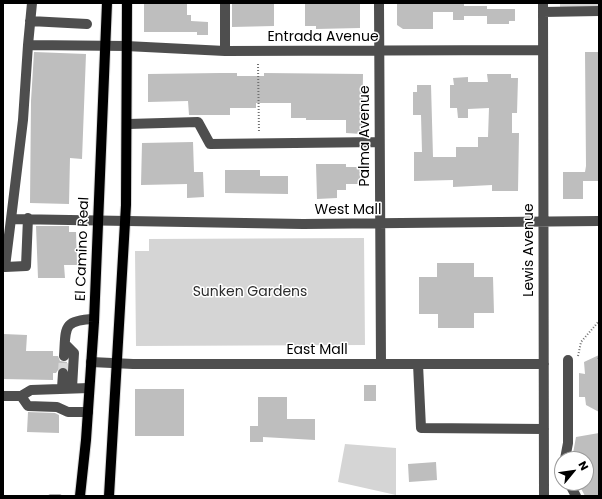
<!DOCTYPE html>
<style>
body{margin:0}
#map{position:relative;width:602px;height:499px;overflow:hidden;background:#fff;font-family:Poppins,sans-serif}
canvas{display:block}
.frame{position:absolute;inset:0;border:4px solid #000;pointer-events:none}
.north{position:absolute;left:554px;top:451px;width:40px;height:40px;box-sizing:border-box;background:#fff;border:1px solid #999;border-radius:50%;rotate:61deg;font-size:11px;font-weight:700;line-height:16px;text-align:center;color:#000}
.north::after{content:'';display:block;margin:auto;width:14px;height:18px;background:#000;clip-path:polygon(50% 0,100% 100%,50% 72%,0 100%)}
</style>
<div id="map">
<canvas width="602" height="499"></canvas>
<div class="frame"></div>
<div class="north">N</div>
</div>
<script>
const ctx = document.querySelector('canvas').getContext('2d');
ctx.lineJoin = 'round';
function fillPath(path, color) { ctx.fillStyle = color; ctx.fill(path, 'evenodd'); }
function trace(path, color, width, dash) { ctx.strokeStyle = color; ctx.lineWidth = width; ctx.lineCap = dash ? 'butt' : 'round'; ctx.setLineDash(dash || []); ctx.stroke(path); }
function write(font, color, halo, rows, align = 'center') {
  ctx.font = font + ' Poppins,sans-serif'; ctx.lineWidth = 3; ctx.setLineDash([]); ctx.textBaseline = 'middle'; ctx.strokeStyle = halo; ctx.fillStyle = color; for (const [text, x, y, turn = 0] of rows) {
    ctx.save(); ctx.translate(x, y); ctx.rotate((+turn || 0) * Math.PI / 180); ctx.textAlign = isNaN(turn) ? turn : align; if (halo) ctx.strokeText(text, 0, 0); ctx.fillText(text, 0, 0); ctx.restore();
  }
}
fillPath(new Path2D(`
 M560 3H599V8H560Z
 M364 238 365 345 136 346 135 251H149V239Z
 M345 444 396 448V495L338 482Z`), '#d5d5d5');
trace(new Path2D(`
 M50 496H60`), '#9c9c9c', 3.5);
fillPath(new Path2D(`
 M144 3H187V15H191V21L208 22V35H197V32H144Z
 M232 3H274V26L232 27Z
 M305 3H360V28L316 29V26H305Z
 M397 3H464V6H487V16H464V20H453V12H433V29H403L397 25Z
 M487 9H515V21H509V24H487Z
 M34 52 86 54 82 159 70 158 69 204 30 203 31 101Z
 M585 52H599V181H583V199H563V172H585L586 166Z
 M220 73H237V76H264V73L363 74 362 134 346 133V120H306V118H291V103H256V108H230V115H189L188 101 148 102V74Z
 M487 74H511V78H518L517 113H512V133H519L518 191H492V185L453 187V180L414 181V152H422L421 115H413V92H417V85H431L433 157H456V147H478V137H488L489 108 468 109V118H458L457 108H450V85H454L453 78 468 77V82H488Z
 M193 142 194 172H203L204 197 187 198V184L141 185 142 143Z
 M316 164H346V167H360V184H346V190H337V198L317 199Z
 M225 170H260V176H288V194L225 193Z
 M36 226H69V232H76L77 265H64L65 278H38Z
 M437 263H474V277H493L494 313H474V328H438V314H419V277H437Z
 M3 334 27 335 26 351H53V356H58L60 361 67 362V368L60 367 56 373H53V380L3 379Z
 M599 355V412L586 405 585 397H579V373L585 374 584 362Z
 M364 385H376V401H364Z
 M135 389H184V436H135Z
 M258 397H287V419H315V440L263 437V442H250V426H258Z
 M28 412 55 413 59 415V433L27 432Z
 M599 433V495L585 496 578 483H586V459H572L576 437Z
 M436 462 437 480 409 482 408 464Z`), '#bebebe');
trace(new Path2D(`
 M63 373 64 356`), '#d9d9d9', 10, [10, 5]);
const major = new Path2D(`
 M80 496 86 440 94 322 107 3
 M109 496 126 205 127 3`);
trace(major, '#dbdbdb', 12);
trace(new Path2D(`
 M258 64 259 133
 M578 356 581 342 599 321
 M598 359 599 358`), '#707070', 2, [1, 2]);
trace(new Path2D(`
 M225 3V51
 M379 3 381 364
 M543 3 544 496
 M543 12 599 11
 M30 21 87 24
 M28 45 32 3
 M542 50 225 51 126 46 28 45 23 120 11 219 303 224 599 221
 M128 124 198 122 210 144 379 142
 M11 219 5 267 26 266 28 218
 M65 344 74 353 72 388
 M64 356C66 328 62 320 94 319
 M91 362 133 364H544
 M418 364 421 428 544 429
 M62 388 63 373
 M3 396H21L31 390 89 388
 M21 396 28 406 57 407 68 412H88
 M565 459 568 443V360
 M569 483 576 496`), '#4e4e4e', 10);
trace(major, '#000', 10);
write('14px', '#000', '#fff', [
 ["Entrada Avenue",323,37],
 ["Palma Avenue",365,136,-90],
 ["West Mall",348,210],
 ["El Camino Real",83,249,-88],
 ["Lewis Avenue",529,250,-90],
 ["East Mall",317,350]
]);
write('14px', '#2c2c2c', '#fff', [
 ["Sunken Gardens",250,292]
]);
</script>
